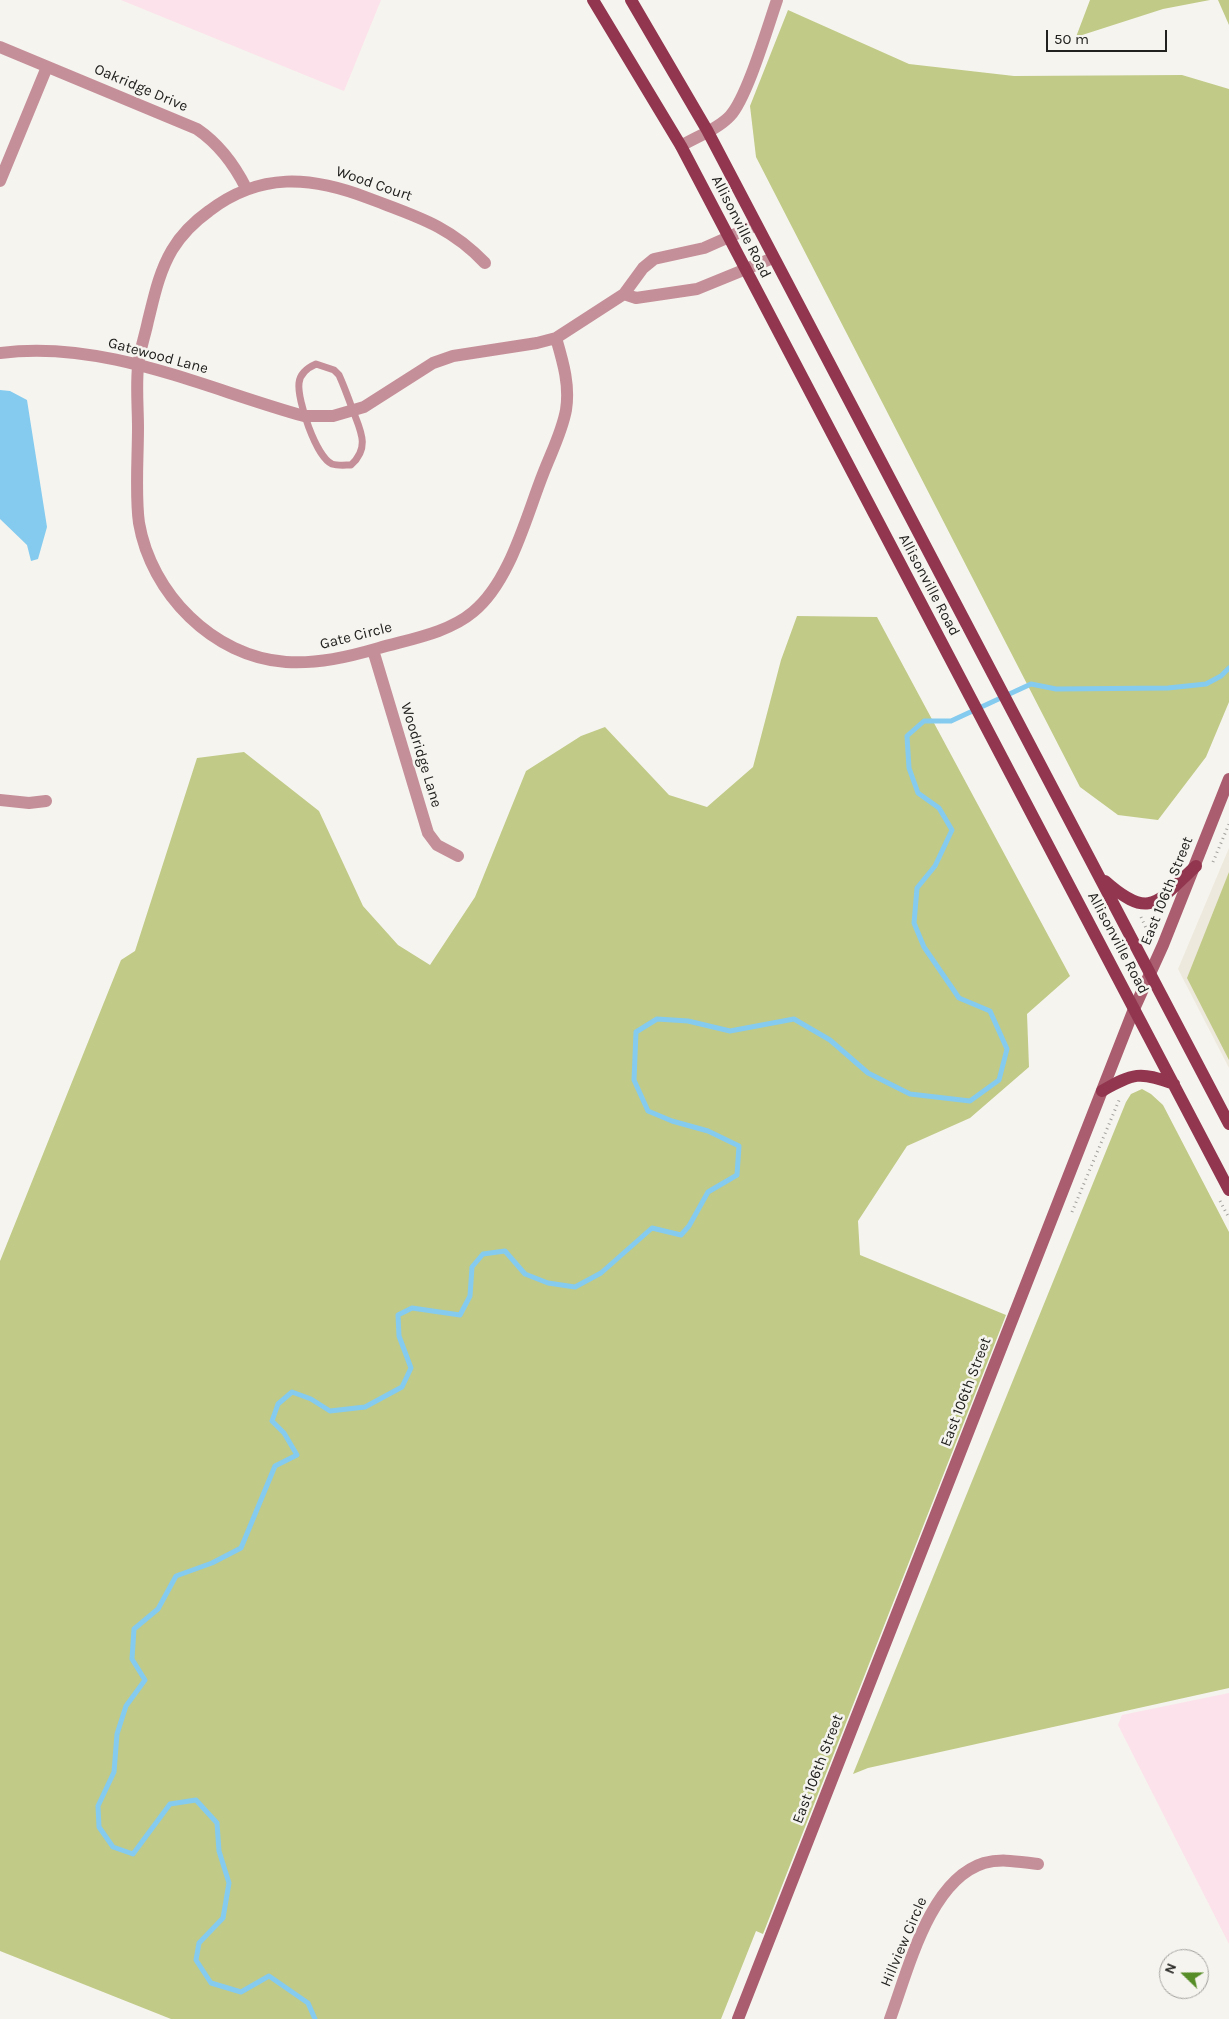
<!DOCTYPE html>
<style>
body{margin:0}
#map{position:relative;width:1229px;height:2019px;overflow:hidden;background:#f6f4ef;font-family:Karla,sans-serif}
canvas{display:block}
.north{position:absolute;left:1159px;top:1949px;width:50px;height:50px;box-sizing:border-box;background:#f6f4ef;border:1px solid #a1a09c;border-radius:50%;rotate:292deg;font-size:14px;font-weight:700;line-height:20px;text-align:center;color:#21211f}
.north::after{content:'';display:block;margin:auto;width:18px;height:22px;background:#578d27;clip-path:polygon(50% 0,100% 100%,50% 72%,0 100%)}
.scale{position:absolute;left:1046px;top:30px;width:121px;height:22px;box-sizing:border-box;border:2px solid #21211f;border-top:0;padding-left:6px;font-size:15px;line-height:18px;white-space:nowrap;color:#21211f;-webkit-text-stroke:4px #f6f4ef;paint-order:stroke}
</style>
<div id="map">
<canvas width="1229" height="2019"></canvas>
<div class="north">N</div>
<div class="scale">50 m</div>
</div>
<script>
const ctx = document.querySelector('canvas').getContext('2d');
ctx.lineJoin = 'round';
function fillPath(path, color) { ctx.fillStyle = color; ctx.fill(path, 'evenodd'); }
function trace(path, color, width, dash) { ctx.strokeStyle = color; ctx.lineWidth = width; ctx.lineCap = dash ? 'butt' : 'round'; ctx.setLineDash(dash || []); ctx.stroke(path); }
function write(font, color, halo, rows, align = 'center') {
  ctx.font = font + ' Karla,sans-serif'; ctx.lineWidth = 5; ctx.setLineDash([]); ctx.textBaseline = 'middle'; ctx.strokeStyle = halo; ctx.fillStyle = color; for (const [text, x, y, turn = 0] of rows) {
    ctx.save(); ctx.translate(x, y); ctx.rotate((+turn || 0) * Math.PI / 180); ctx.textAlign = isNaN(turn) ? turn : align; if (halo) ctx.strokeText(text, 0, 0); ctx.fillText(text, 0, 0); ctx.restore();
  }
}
fillPath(new Path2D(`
 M121 0H381L344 91Z
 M1229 1693V1944L1118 1725 1122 1715Z`), '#fce2ea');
fillPath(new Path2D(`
 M1229 848V1068L1178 969Z`), '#eee9dd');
fillPath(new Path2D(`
 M1090 0H1210L1163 9 1076 37Z
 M1218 0H1229V25Z
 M788 10 909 64 1014 76 1182 75 1229 89V702L1206 757 1158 820 1118 815 1080 787 756 157 750 106Z
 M797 616 877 617 1070 976 1027 1014 1029 1067 970 1118 907 1146 858 1221 860 1255 1006 1315 763 1934 756 1931 721 2019H171L0 1951V1261L121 960 135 951 197 758 244 752 319 811 363 906 398 945 430 965 475 897 526 771 581 736 605 727 669 795 707 807 753 767 781 660Z
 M1229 872V1060L1187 978Z
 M1142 1089 1151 1094 1163 1105 1229 1232V1688L868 1768 853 1774 1126 1102 1131 1094Z`), '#c2ca87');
fillPath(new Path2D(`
 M0 390 10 391 27 400 47 527 38 559 31 561 27 545 0 519Z`), '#84cbef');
trace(new Path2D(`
 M315 2019 308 2003 269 1976 241 1992 211 1983 196 1960 199 1943 223 1918 229 1883 219 1851 217 1823 196 1800 170 1804 133 1854 113 1847 99 1827 98 1806 114 1772 117 1734 126 1706 145 1680 132 1659 134 1629 158 1609 176 1576 212 1563 241 1548 275 1466 297 1455 284 1433 272 1421 278 1404 292 1392 311 1399 330 1411 365 1407 402 1387 411 1368 399 1336 398 1315 412 1308 460 1315 470 1296 472 1267 483 1254 505 1251 525 1274 548 1283 575 1287 601 1273 652 1228 681 1235 689 1226 708 1192 737 1175 739 1146 708 1131 672 1121 648 1111 634 1080 636 1032 657 1019 688 1021 730 1031 794 1019 830 1040 868 1073 910 1094 970 1101 999 1080 1007 1049 990 1011 959 998 924 947 914 923 917 888 935 866 952 830 939 808 918 793 909 768 907 736 924 721H951L1031 684 1056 689 1168 688 1206 684 1221 676 1229 668`), '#84cbef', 5);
trace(new Path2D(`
 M1213 862 1229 824
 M1141 917 1146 928
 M1220 1201 1229 1218
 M1072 1212 1120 1098`), '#a09f9b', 3, [1, 4]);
trace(new Path2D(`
 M316 364 334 370 339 375C344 386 348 397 352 408 360 430 371 447 351 465 345 465 338 466 332 464 316 457 297 400 299 383 300 373 307 368 316 364Z`), '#c58f99', 7);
trace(new Path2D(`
 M0 47 197 129C219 144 234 164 246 188
 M681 146C696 137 718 129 730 116 747 98 768 26 777 0
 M0 181 47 67
 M485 263C449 225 415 216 368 198 311 176 260 172 209 211 195 221 181 235 172 250 159 272 154 297 148 321 145 336 139 352 138 367 136 387 138 408 138 428 138 457 135 495 139 523 151 593 213 657 286 662 318 664 348 657 379 648 410 639 448 633 473 612 510 582 526 517 543 474 551 453 562 432 566 410 570 385 563 362 556 338
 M624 294 636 298 697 289 773 258
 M0 353C104 339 206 389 304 416H333L364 407 433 363 453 356 537 343 556 338 624 294 643 268 654 259 704 248 756 225
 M373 650 428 833 437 845 458 856
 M0 800 29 803 46 801
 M890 2019C908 1971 929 1880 984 1863 1002 1858 1020 1862 1038 1864`), '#c58f99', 12);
trace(new Path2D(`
 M738 2019 1134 1009 1163 945 1229 779`), '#a95d6e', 12);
trace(new Path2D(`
 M593 0 681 146 1229 1190
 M631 0 707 130 1229 1124
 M1105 881C1151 922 1158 901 1196 866
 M1102 1091C1133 1073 1140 1071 1174 1084`), '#92364f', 12);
write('15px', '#21211f', '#f6f4ef', [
 ["Oakridge Drive",141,88,23],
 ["Wood Court",374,184,19],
 ["Allisonville Road",741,227,63],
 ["Gatewood Lane",158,356,15],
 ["Allisonville Road",929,585,62],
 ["Gate Circle",356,636,-14],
 ["Woodridge Lane",421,755,73],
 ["East 106th Street",1167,891,-68],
 ["Allisonville Road",1118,943,62],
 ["East 106th Street",966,1392,-69],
 ["East 106th Street",818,1769,-69],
 ["Hillview Circle",904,1942,-67]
]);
</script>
